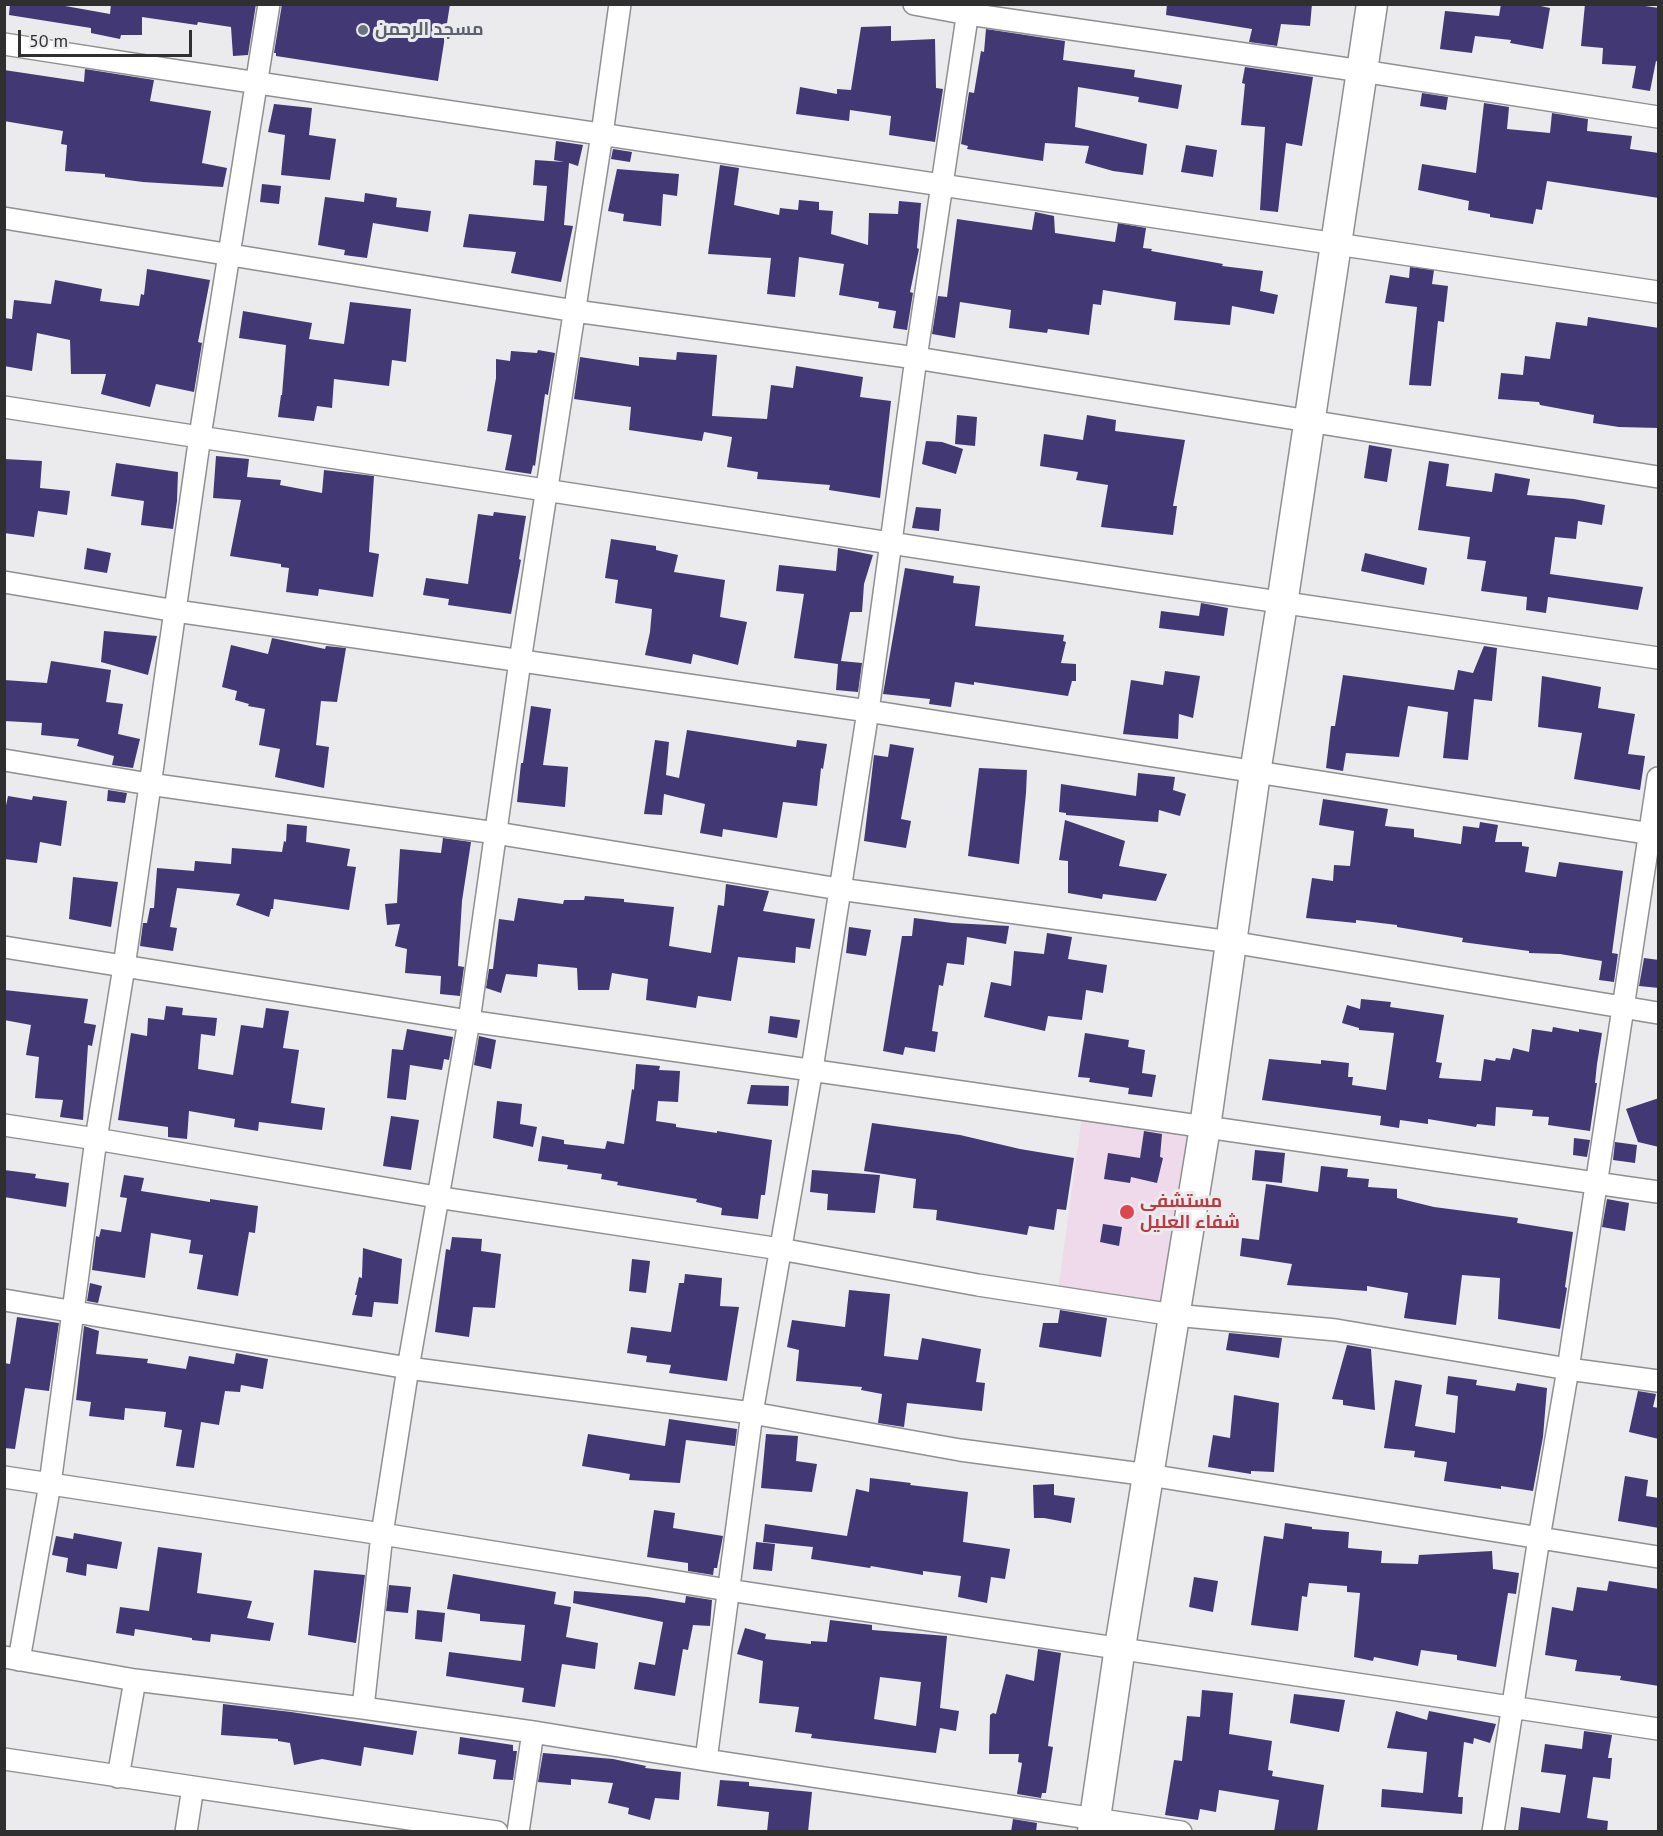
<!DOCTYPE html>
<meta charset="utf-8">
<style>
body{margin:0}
#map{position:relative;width:1663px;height:1836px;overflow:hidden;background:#ebeaed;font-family:"PT Sans",sans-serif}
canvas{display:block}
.frame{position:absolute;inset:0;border:6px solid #2f2f30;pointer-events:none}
.scale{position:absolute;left:18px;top:30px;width:174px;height:27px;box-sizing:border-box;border:3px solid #2f2f30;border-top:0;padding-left:8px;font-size:18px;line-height:21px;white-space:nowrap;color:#2f2f30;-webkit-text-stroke:4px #ebeaed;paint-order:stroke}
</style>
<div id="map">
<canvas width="1663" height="1836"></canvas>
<div class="frame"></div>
<div class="scale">50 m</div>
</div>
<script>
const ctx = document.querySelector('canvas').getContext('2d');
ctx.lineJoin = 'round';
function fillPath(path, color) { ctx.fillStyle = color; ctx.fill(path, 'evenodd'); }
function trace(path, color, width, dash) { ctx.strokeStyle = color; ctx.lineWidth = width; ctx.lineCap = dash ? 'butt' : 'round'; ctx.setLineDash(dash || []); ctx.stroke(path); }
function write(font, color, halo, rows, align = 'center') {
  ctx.font = font + ' "PT Sans",Cairo,sans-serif'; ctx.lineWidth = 6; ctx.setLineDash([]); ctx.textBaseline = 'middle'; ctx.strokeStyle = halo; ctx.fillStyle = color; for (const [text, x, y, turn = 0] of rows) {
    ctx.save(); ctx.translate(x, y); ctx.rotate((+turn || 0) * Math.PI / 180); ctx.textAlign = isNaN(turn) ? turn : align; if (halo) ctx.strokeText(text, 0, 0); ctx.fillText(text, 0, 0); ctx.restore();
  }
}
fillPath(new Path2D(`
 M1082 1117 1196 1133 1171 1307 1058 1291Z`), '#eedaea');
fillPath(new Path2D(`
 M10 4H54L110 14 111 4H256L248 55 233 56 231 27 198 22 197 25 142 17V35H121L120 39 91 33V28L9 15Z
 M282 4H450L438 81 276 56V53H274Z
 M1167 4H1312L1310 26 1281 24 1277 46 1249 42 1252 29 1166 15Z
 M1501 4H1531L1550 8 1543 49 1510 43 1511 40 1475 36 1472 53 1440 49 1445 11 1499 16Z
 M1585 4H1645V6L1659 8V62L1656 61 1650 91 1632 88 1636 66 1602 64 1603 48 1581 46Z
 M891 26V41L935 39 936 88 943 89 935 142 889 135 891 116 850 110 849 121 796 114 800 87 837 94V89L851 90 861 27Z
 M986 29 1065 41 1063 60 1135 70 1134 77 1182 85 1178 109 1138 102 1139 97 1078 87 1075 127 1147 144 1143 175 1113 171 1085 163 1089 146 1045 143 1043 161 967 149 968 146 961 144 969 92 974 93 981 51 984 52Z
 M1245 67 1313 77 1302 146 1286 143 1278 212 1260 210 1265 127 1241 125 1245 84 1242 83Z
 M85 69 154 80 150 101 211 111 202 163 227 168 223 187 143 182 105 177V174L65 171 67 145 61 144 63 131 4 121V70L84 82Z
 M1422 93 1448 97 1446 110 1420 106Z
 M1484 103 1509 107 1507 129 1550 133 1552 113 1588 119 1587 131 1632 136 1630 149 1659 153V198L1547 181 1542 210 1536 209 1533 224 1490 217V214L1468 210 1469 201 1418 190 1422 164 1476 173Z
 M274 104 312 108 309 135 336 139 330 180 281 175 285 135 268 132Z
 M556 141 583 145 578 166 569 163 564 225 573 226 561 282 511 273 516 252 463 247 469 214 544 221 547 186 533 185 535 160 564 162 554 160Z
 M1186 145 1217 150 1213 177 1181 172Z
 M613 149 632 152 630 162 611 159Z
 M720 165 739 168 734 205 779 215 780 208 798 210 799 200 819 202V210L833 211 831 234 868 245 869 213 898 214 899 201 921 203 917 248 919 249 910 292 913 293 907 330 893 328 896 311 878 308 879 302 839 295 844 264 799 257 795 297 767 294 771 258 708 254Z
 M617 169 679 174 677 196 663 194 661 226 623 221 624 214 608 211Z
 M262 184 281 186 279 204 260 202Z
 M365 193 397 198 396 207 431 211 428 232 373 223 367 258 344 255 345 250 318 245 325 197 364 202Z
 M1035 212 1054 216 1055 233 1115 242 1118 223 1146 228 1143 248 1152 249 1151 251 1223 264 1222 266 1263 271 1260 291 1278 295 1274 314 1232 306 1230 325 1174 320 1176 302 1103 290 1101 305 1093 304 1089 335 1048 329 1047 333 1009 328 1011 310 960 302 955 338 932 334 938 296 947 297 957 219 1032 230Z
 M1410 267 1434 270 1432 284 1448 286 1444 322 1438 321 1431 386 1409 385 1417 307 1385 303 1390 275 1409 278Z
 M147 269 210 280 198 342 202 343 194 392 156 384 150 407 101 394 106 374H71L70 340 37 333 32 371 4 366V318L12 319 14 300 51 304 55 280 102 289 100 301 139 306 141 294 144 295Z
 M350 302 411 309 406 362 392 360 389 386 334 379 332 408 317 406 314 421 278 417 281 395H282L286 345 239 338 243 311 312 323 309 339 344 344Z
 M1588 317 1659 328V428L1619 427 1593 423 1594 415 1540 405 1539 402 1498 399 1501 373 1523 375 1525 356 1550 359 1556 322 1587 326Z
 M538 350 555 353 548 395 545 394 535 466 533 465 531 474 505 470 512 435 487 431 496 378V359L510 361 511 351 537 353Z
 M677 352 717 355 712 416 767 419 771 385 793 388 796 366 863 377 860 397 891 401 880 498 829 490 830 485 757 479 758 472 727 467 732 437 704 432 702 441 629 430 631 407 574 399 580 357 639 366V357L676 360Z
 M957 415 977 417 975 446 955 444Z
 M1087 415 1116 420 1115 431 1185 440 1173 506H1177L1173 535 1101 527 1108 485 1076 480 1078 472 1040 466 1044 434 1083 440Z
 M926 441 942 442 963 449 956 474 922 464Z
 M1369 445 1392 449 1387 482 1364 478Z
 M216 456 249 459 247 477 281 480 280 485 322 493 324 470 374 476 369 552 379 554 373 597 319 589 318 596 286 592 289 568 281 567V564L230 556 241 500 213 498Z
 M4 459 42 461 40 488 70 491 67 515 38 511 34 537 4 533Z
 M1429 461 1449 464 1446 486 1492 492 1495 473 1530 479 1527 495 1574 499 1605 505 1602 525 1578 521 1576 539 1555 537 1550 574 1643 587 1638 610 1548 597 1546 613 1526 610 1527 597 1481 591 1486 561 1467 559 1470 537 1418 530Z
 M116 463 178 472 177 501 173 529 141 525 144 501 111 496Z
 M916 507 941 509 939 531 912 528Z
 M494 512 526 516 519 559 521 560 511 614 448 605 449 599 423 595 426 578 468 584 478 514 493 516Z
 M611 539 656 546V550L678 555 674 572 725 580 720 617 747 622 738 665 693 654 691 664 645 655 650 632 652 609 615 603 618 580 605 578Z
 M87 548 111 553 107 573 84 569Z
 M838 548 873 555 864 584 862 612H850L841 661 862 663 858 692 836 690 838 664 794 658 804 594 776 591 779 565 836 571Z
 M1365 553 1427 568 1424 585 1361 571Z
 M905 568 954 576 953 583 980 586 975 626 1064 635 1063 641 1066 642 1061 663 1076 664V681H1072L1068 696 974 682V685L955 682 951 707 929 704 930 699 883 694Z
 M1201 603 1228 608 1224 636 1159 628 1161 611 1199 616Z
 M104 631 157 636 148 675 101 662Z
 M272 638 325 649 326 646 346 648 337 702 321 701 316 745 329 747 324 788 275 777 280 749 259 745 265 709 248 706 249 704 235 700 237 691 222 687 231 645 268 654Z
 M1484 646 1497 648 1492 701 1474 699 1468 760 1443 758 1448 712 1408 706 1399 757 1346 753 1343 771 1326 768 1331 726H1335L1343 675 1454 690 1458 670 1473 673Z
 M51 661 111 670 106 702 123 704 118 734 140 739 133 768 112 765 114 756 77 746 79 739 41 735 42 723 4 721V680L47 683Z
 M1165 671 1200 676 1193 718 1179 714 1178 739 1123 734 1131 680 1163 685Z
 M1542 676 1601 687 1598 708 1635 714 1628 754 1645 756 1640 790 1574 779 1582 733 1538 727Z
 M531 706 551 709 543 765 568 767 565 807 517 802 521 763H523Z
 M687 730 796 747 797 740 827 744 823 769 821 768 817 806 783 802 777 838 723 829 722 837 700 833 705 804 664 794 662 815 644 814 655 740 669 742 666 775 679 778Z
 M890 744 914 748 901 819 911 821 906 848 864 841 874 755 888 757Z
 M979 768 1027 770 1026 793 1019 864 968 856Z
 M1138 773 1175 777 1173 790 1186 794 1180 816 1159 810 1158 822 1066 815V813L1059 812 1061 784 1136 796Z
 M108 790 127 793 125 803 107 801Z
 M8 796 32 800 33 796 67 801 61 846 40 842 37 863 4 859V815Z
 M1323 799 1388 809 1385 826 1414 829V837L1461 844 1463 826 1479 828 1480 822 1498 825 1495 842H1522V846L1529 847 1525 872 1556 877 1559 862 1623 871 1612 953 1618 954 1614 982 1599 980 1602 961 1560 954 1529 953V951L1462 942 1463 938 1397 927V925L1356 920V923L1306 918 1312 878 1333 881 1334 865 1350 866 1354 831 1319 825Z
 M1065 820 1125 841 1119 866 1167 874 1156 901 1103 894 1102 899 1068 893V861L1059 860Z
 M287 824 307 826 306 842 350 849 347 866 356 867 349 910 274 899 273 909H271L269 917 236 905 240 894 177 888 170 927 177 928 173 951 140 946 143 923H147L150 908H154L157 868 194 871 195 861 231 864 232 848 282 852 284 841 286 842Z
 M443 838 471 842 462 901 458 966 464 967 460 996 440 994 441 976 405 973 407 949 395 946 400 924 387 925 385 904 397 903 400 849 441 853Z
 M73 877 118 882 111 927 69 919Z
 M726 884 769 891 763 911 815 919 810 949 796 947 795 963 738 957 731 1001 698 996 696 1008 646 1000 648 979 612 973 609 990H578L577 968 538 964 537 977 506 974 501 993 486 988 489 969H493L499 919 514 921 518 898 563 904 564 900H584L585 896 624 899V902L674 907 669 946 711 953 718 905 724 906Z
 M914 918 952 923 1009 926 1006 944 967 937 964 965 947 963 943 986 939 985 932 1031 938 1032 935 1052 905 1047 903 1055 883 1051 902 936H912Z
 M849 927 871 930 866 956 846 953Z
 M1047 933 1072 937 1068 959 1107 965 1103 993 1086 990 1082 1020 1048 1016 1045 1031 984 1017 991 982 1011 986 1014 951 1044 954Z
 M1644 958 1659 960V988L1639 986Z
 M4 990 88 999 84 1023 96 1025 92 1046 88 1045 83 1120 60 1117 63 1100 35 1098 39 1057 26 1055 31 1025 4 1020Z
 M1361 999 1391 1002 1390 1007 1444 1015 1436 1062 1442 1063 1439 1078 1481 1081 1484 1059 1495 1061 1496 1058 1510 1060 1513 1048 1529 1052 1532 1029 1552 1032 1553 1027 1579 1032V1029L1602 1033 1597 1064 1595 1083H1597L1590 1131 1548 1125 1549 1117 1532 1116 1533 1110 1496 1107 1495 1126 1477 1124 1476 1127 1428 1119V1124L1400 1120 1399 1128 1380 1125 1381 1116 1262 1100 1269 1059 1321 1064V1060L1349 1063 1348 1077H1353L1352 1085 1386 1090 1394 1033 1359 1030V1028L1342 1023 1347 1005 1360 1009Z
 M166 1006 183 1008 182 1015 217 1018 215 1036 201 1034 198 1069 233 1075 241 1025 263 1028 266 1008 289 1011 283 1048 299 1050 291 1103 325 1108 322 1130 259 1122 258 1131 234 1127 235 1119 189 1111 187 1139 168 1137V1127L118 1120 131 1033 147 1036 148 1018 164 1020Z
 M770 1016 800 1020 797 1038 768 1033Z
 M407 1029 453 1037 449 1060 444 1059 442 1070 410 1065 406 1100 387 1098 392 1049 403 1050Z
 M1085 1033 1129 1040 1128 1047 1145 1050 1142 1073 1156 1075 1152 1097 1128 1094 1129 1088 1089 1082 1090 1078 1078 1077Z
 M479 1036 496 1040 491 1069 474 1065Z
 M636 1064 660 1066 659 1070 680 1071 678 1102 658 1101 656 1121 676 1124V1127L717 1133V1131L772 1140 765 1195H761L758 1219 721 1215 722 1208 696 1202 697 1199 617 1185 618 1182 601 1179 602 1174 567 1169 568 1165 538 1161 542 1136 564 1140V1144L605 1149 607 1141 624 1144 632 1089 634 1090Z
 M751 1085 789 1086 788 1106 747 1104Z
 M1659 1098V1147L1638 1142 1626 1109Z
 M497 1101 522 1104 520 1124 537 1127 533 1147 493 1138Z
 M391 1116 419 1120 411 1170 383 1166Z
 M872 1123 960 1135 1020 1149 1074 1158 1066 1210 1057 1209 1054 1230 1029 1226 1027 1235 936 1220 937 1210 913 1208 916 1179 864 1171Z
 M1144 1131 1162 1134 1160 1157 1163 1158 1157 1183 1131 1177 1130 1183 1104 1179 1108 1153 1140 1158Z
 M1574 1138 1590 1140 1587 1157 1573 1155Z
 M1615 1142 1637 1145 1635 1163 1613 1160Z
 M1255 1150 1285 1153 1282 1183 1252 1180Z
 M1321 1166 1348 1169 1347 1177 1369 1179 1368 1187 1397 1189V1198L1434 1207 1518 1218 1517 1223 1573 1232 1565 1287 1567 1288 1560 1329 1498 1319 1500 1278 1462 1275 1456 1325 1404 1318 1408 1293 1367 1286V1291L1287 1285 1292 1264 1240 1256 1242 1238 1259 1240 1266 1184 1318 1192Z
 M4 1170 36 1174 35 1178 69 1183 66 1207 4 1197Z
 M812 1170 880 1175 875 1213 827 1210 828 1194 810 1192Z
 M124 1175 144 1178 141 1191 210 1202V1199L258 1206 255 1233 249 1232 238 1296 197 1289 203 1255 189 1253 191 1240 151 1233 145 1278 92 1270 96 1236 99 1237 101 1229 121 1232 127 1198 120 1197Z
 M1607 1199 1629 1203 1625 1231 1602 1227Z
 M1103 1224 1122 1227 1119 1246 1100 1242Z
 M452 1237 482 1239 481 1251 501 1254 495 1308 473 1307 469 1337 435 1332 446 1249 450 1250Z
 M363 1248 402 1259 398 1304 374 1302 372 1317 352 1315 357 1295H355L359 1277 362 1278V1275Z
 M632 1259 650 1261 646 1293 629 1291Z
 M685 1274 722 1278 720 1306 739 1307 727 1381 669 1373 671 1365 646 1362 647 1356 627 1353 631 1327 671 1332 679 1283H684Z
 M90 1283 102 1286 98 1303 87 1301Z
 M849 1290 890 1294 884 1356 918 1360 922 1338 981 1349 976 1382 985 1383 982 1411 907 1403 904 1427 878 1423 882 1394 861 1390 862 1387 796 1381 799 1350 787 1347 792 1320 845 1327Z
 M1060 1310 1107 1318 1101 1357 1039 1347 1043 1323H1058Z
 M17 1317 59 1323 49 1391 25 1388 15 1449 4 1448V1363L10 1364Z
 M84 1326 99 1331 96 1354 148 1359 147 1363 186 1369 189 1356 234 1364 236 1353 268 1359 263 1389 241 1385 240 1392 225 1391 219 1425 201 1422 194 1468 176 1466 182 1430 164 1427 166 1412 125 1408 124 1420 89 1416 91 1402 76 1400Z
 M1229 1333 1282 1338 1279 1358 1226 1350Z
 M1347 1345 1371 1349 1375 1410 1343 1405V1400L1332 1399Z
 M1448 1376 1477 1380 1476 1385 1515 1391 1517 1383 1547 1388 1543 1437 1533 1491 1501 1486V1489L1444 1481 1447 1462 1414 1457 1415 1451 1384 1448 1395 1380 1422 1385 1415 1426 1455 1433 1458 1396 1446 1394Z
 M1638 1391 1656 1394 1653 1407 1659 1408V1439L1629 1432Z
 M1234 1395 1279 1403 1274 1472 1251 1471V1474L1208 1467 1213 1435 1230 1438Z
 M669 1419 737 1429 735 1446 686 1440 680 1483 629 1480 630 1474 582 1466 588 1434 665 1446Z
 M766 1434 798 1436 796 1461 817 1464 812 1492 761 1488Z
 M1625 1476 1648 1480 1646 1496 1659 1498V1528L1618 1521Z
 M870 1478 911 1483 910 1485 968 1492 963 1542 1010 1549 1005 1579 991 1577 987 1603 958 1597 961 1576 923 1571V1575L871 1566 870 1568 811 1559 813 1547 763 1542 765 1524 847 1536 856 1489 869 1492Z
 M1054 1484V1495L1075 1498 1071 1523 1044 1518H1034L1033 1485Z
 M654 1510 675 1513 673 1528 723 1536 717 1568H714L713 1575 688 1571V1563L647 1557Z
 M1285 1523 1312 1527V1529L1349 1532 1348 1548 1382 1551 1381 1563 1418 1564 1419 1555 1492 1551 1493 1569 1519 1573 1516 1594 1508 1593 1496 1667 1457 1660V1655L1421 1650 1418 1666 1374 1657 1373 1661 1354 1657 1360 1593 1347 1592V1586L1309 1583 1307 1597 1302 1596 1298 1631 1251 1625 1264 1536 1283 1539Z
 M74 1533 122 1542 117 1569 87 1564 86 1576 66 1572 68 1558 52 1555 56 1536 73 1539Z
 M756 1542 775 1544 772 1571 753 1569Z
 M158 1547 202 1553 197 1593 252 1601 247 1618 274 1623 270 1641 211 1634 210 1642 192 1640V1638L135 1629 134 1636 116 1633 120 1607 149 1611Z
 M314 1570 365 1575 356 1643 308 1635Z
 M453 1574 556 1592 554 1604 571 1607 566 1637 598 1643 595 1669 562 1664 555 1707 522 1702 524 1688 446 1676 449 1652 521 1661 525 1625 480 1621V1614L447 1609Z
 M1194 1577 1218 1581 1213 1612 1189 1607Z
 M1609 1581 1659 1589V1686L1620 1680 1621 1676 1575 1671 1577 1660 1545 1655 1552 1607 1573 1611 1577 1587 1607 1591Z
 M389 1585 411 1587 408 1613 386 1611Z
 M574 1591 648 1597 685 1603 686 1596 712 1600 710 1626 693 1625 688 1650 683 1649 675 1696 634 1689 639 1662 655 1665 663 1622 573 1603Z
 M417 1610 445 1613 442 1642 415 1639Z
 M830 1620 872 1625V1630L947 1636 940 1708 959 1711 956 1731 940 1728 936 1753 811 1738 812 1734 795 1732 799 1707 759 1703 763 1661 737 1654 745 1628 766 1634 765 1639 811 1644V1641L827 1642ZM880 1677 921 1682 916 1726 874 1719Z
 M1038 1649 1061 1653 1048 1746 1053 1747 1046 1793H1042L1041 1798 1017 1794 1022 1763 1018 1762 1019 1754H989L990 1715 993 1713 996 1714 1006 1674 1034 1681Z
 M1202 1690 1233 1693 1229 1734 1272 1741 1268 1770 1273 1771 1272 1776 1324 1785 1317 1832H1274L1279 1800 1219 1790 1216 1812 1200 1809 1198 1820 1165 1815 1174 1760 1182 1761 1187 1716 1200 1717Z
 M1294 1694 1345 1700 1339 1732 1290 1723Z
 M223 1704 291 1712 417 1731 413 1755 364 1747 361 1766 322 1759 294 1765 290 1743 278 1741V1739L221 1735Z
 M1396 1711 1427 1720 1429 1711 1496 1724 1490 1743 1474 1738 1473 1744 1464 1742 1458 1797H1463L1462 1814 1381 1807 1382 1789 1423 1793 1427 1752 1387 1748Z
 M1584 1731 1612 1735 1608 1758H1612L1610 1779 1593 1777 1587 1818 1608 1821 1607 1832H1518L1521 1807 1560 1813 1566 1775 1541 1772 1545 1744 1582 1749Z
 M460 1737 513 1745V1751H517L513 1780 493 1779 496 1760 458 1754Z
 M543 1753 613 1759 646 1766 645 1768 681 1772 679 1800 655 1798 650 1820 628 1814 629 1808 608 1803 613 1783 571 1779V1785L538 1782Z
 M720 1780 749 1782V1786L812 1792 808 1832H767L769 1812 717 1806Z
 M1013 1819 1037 1823 1036 1832H1011Z`), '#413874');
const street = new Path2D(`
 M914 4 968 14 1362 71 1658 117
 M4 44C555 131 1108 206 1658 292
 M4 218 575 311 916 358 1658 477
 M4 407C556 490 1106 579 1658 658
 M4 582 176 611 868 711 1658 835
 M4 760 149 784 496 833 839 889 1231 942 1658 1013
 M4 947 469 1021 1658 1192
 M4 1125 96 1139 436 1197 780 1249 978 1285 1174 1315 1336 1330 1568 1369 1658 1381
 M4 1300 408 1368 752 1413 960 1450 1149 1475 1658 1557
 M4 1477 382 1534 728 1590 1658 1729
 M4 1657 135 1680 363 1708 533 1732 706 1760 1181 1832
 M19 1660 50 1484 96 1139 124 967 200 436 269 4
 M363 1708 382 1534 408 1368 469 1021 520 661 602 134 620 4
 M4 1759 497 1832
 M706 1760 752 1413 812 1069 868 711 916 358 969 4
 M118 1777 135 1680
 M186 1832 193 1787
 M518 1832 533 1732
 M1493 1832 1539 1538 1568 1369 1658 778`);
const secondary = new Path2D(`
 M1093 1832 1120 1647 1205 1127 1255 773 1282 604 1372 4`);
trace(street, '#8f8f91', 24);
trace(secondary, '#8f8f91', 33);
trace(street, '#fff', 21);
trace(secondary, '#fff', 30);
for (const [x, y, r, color] of [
 [363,30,6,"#6b7280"],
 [1127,1212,8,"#e0444e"]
]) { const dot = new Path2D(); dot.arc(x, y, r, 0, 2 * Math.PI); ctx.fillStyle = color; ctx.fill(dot); trace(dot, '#ebeaed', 2); }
write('bold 18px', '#5b616d', '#ebeaed', [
 ["مسجد الرحمن",375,30]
], 'left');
write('bold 18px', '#be3a42', '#ebeaed', [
 ["مستشفى",1140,1202],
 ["شفاء العليل",1140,1223]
], 'left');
</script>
